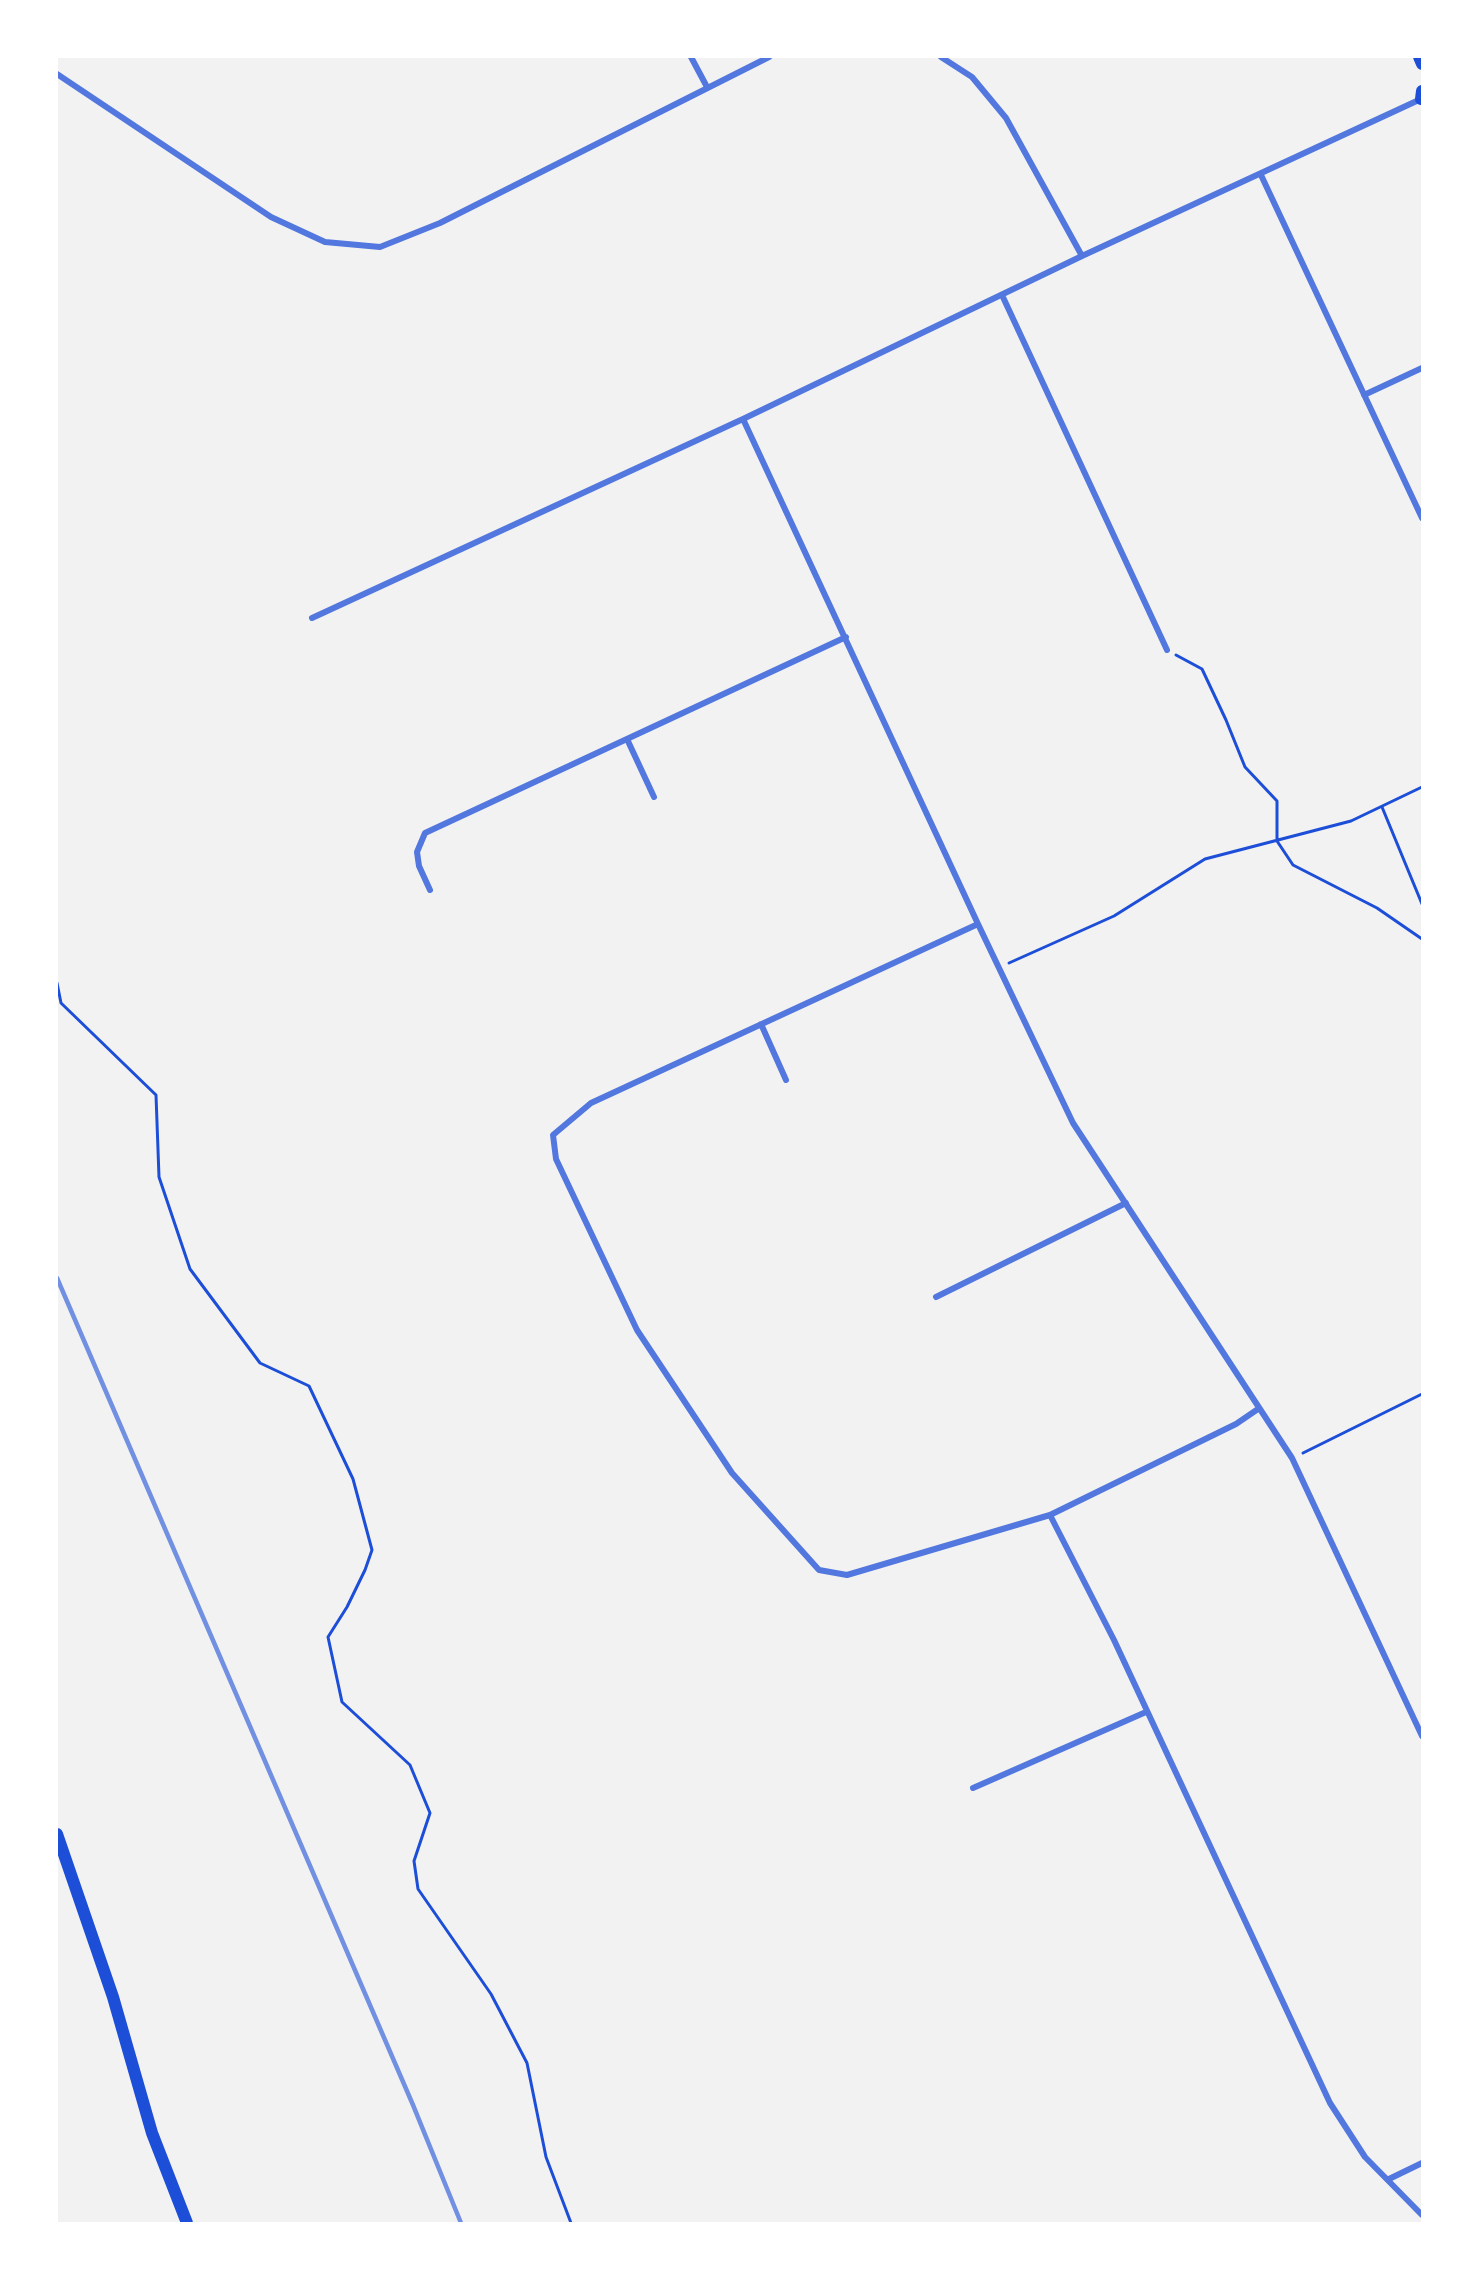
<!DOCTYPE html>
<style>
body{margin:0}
#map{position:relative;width:1479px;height:2280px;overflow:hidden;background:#f2f2f2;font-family:"Roboto Serif",serif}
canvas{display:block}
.frame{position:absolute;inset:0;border:58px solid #fff;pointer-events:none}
</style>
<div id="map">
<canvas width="1479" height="2280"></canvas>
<div class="frame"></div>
</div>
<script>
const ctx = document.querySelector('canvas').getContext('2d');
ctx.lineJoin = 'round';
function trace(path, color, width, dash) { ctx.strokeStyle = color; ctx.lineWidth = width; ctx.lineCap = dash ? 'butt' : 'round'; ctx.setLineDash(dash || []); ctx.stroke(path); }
trace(new Path2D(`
 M1176 655 1202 669 1226 720 1245 767 1277 801V841L1293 865 1377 908 1422 939
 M1382 807 1422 904
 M1009 963 1114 916 1205 859 1351 821 1422 787
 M57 983 61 1003 156 1095 159 1177 190 1269 260 1363 309 1386 353 1479 372 1550 365 1570 347 1607 328 1637 342 1702 410 1765 430 1813 414 1861 418 1889 491 1994 527 2063 546 2157 571 2223
 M1303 1453 1422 1394`), '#1d4ed8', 3);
trace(new Path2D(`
 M691 57 707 87
 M941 57 972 77 1006 118 1082 256
 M57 74 271 217 325 242 380 247 440 223 769 57
 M1261 175 1422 518
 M1002 295 1167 650
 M1364 395 1422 368
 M743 419 978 924 1073 1123 1292 1458 1422 1736
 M312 618 743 419 1082 256 1421 99
 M627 739 654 797
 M430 890 419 866 417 852 425 833 846 637
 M978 924 591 1103 553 1135 556 1159 637 1330 732 1473 819 1570 847 1575 1050 1515 1236 1424 1258 1409
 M761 1024 786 1080
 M936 1297 1126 1203
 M1050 1515 1114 1640 1330 2103 1365 2157 1422 2215
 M973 1788 1146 1712
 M1389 2179 1422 2163`), '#5277de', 6);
trace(new Path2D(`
 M1419 57 1422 64
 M1421 99 1422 91
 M57 1834 113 1997 152 2133 187 2223`), '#1d4ed8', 12);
trace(new Path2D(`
 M57 1278 413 2105 461 2223`), '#7290e2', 4.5);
</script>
